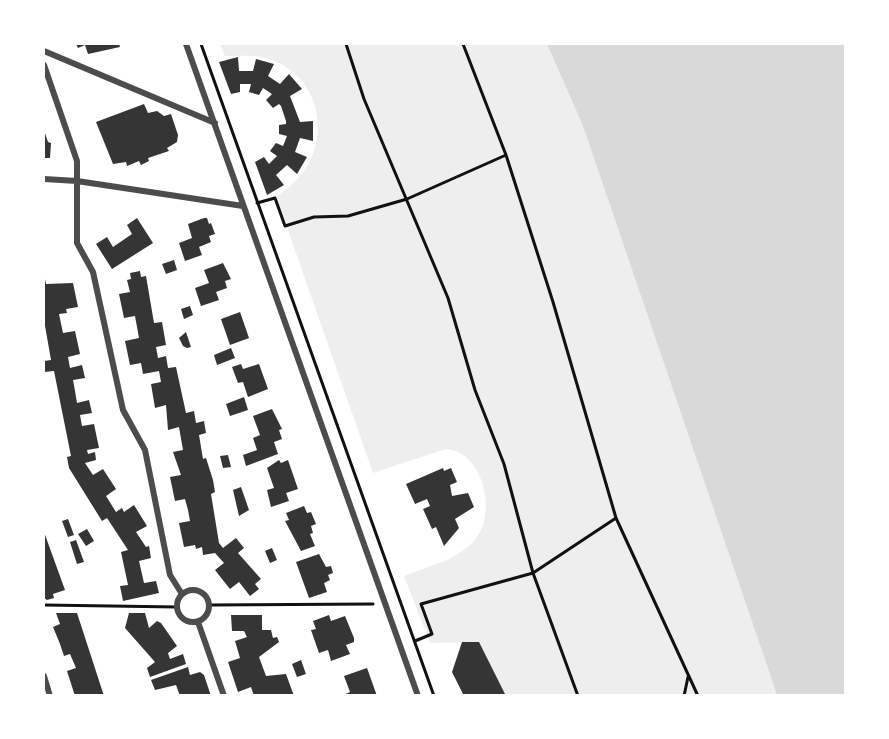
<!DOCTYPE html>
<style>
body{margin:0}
#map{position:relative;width:889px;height:739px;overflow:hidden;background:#fff;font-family:Rubik,sans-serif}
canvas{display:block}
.frame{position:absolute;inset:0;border:45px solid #fff;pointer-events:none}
</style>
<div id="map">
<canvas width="889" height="739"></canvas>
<div class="frame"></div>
</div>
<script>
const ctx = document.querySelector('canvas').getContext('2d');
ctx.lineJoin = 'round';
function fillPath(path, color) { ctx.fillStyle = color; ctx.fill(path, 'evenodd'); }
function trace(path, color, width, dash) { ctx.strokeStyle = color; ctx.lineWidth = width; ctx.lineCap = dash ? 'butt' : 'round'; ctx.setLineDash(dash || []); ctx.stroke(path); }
fillPath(new Path2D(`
 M220 44H547L583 126 777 695H502L474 642 430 643 404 576C428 566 460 560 477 537 497 510 482 451 446 449L373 473 276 196C330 167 334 88 275 61 259 54 242 56 225 56Z`), '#eee');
fillPath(new Path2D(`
 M547 44H845V695H777L583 126Z`), '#d9d9d9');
fillPath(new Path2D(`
 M76 44H119L120 47 88 54 85 45 78 48Z
 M238 57 239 71H253L256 59 274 64 268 76 280 84 289 74 302 89 290 96 300 122 313 121V141L300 138 295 152 307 157 297 174 287 165 276 175 284 185 267 195 255 162 264 157 269 164 277 156 270 151 276 143 283 146 287 136 279 134V125L286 124V121L281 106 279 104 273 108 266 100 272 94 263 88 259 95 249 92 251 84H240V92L231 94 219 62Z
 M144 104 148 113 157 111 164 116 171 114 178 135 177 142 167 148 169 151 148 158 149 161 141 165 139 161 127 166 126 162 113 164 96 122Z
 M44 130 48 142 51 143 50 158H44Z
 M137 218 153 243 112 269 96 244 107 237 113 247 132 234 127 225Z
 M204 218H207L209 224 211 223 215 234 209 236 211 242 199 247 202 255 185 261 179 243 192 238 188 224Z
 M174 260 177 270 166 274 162 264Z
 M223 263 231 279 225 281 227 288 216 292 219 300 201 306 195 288 209 283 204 270Z
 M140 271 141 277 146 276 154 323 162 322 166 345 156 347 158 358 166 356 168 368 176 367 186 413 194 411 196 423 204 421 206 433 199 435 203 459 206 458 213 480 215 492 211 494 219 543 223 548 236 538 244 548 238 553 261 579 255 584 259 589 250 596 239 582 230 589 222 579 215 570 224 563 215 553 203 555 202 547 196 549 195 545 184 547 179 523 190 521 188 510 185 499 175 501 170 477 181 475 173 452 183 450 179 427 168 430 166 405 155 408 151 384 161 382 159 371 143 374 141 363 130 365 125 341 139 338 135 316 124 318 119 294 130 292 127 280 131 279 130 273Z
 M45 279 46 284 73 283 78 307 66 309 67 313 59 314 63 333 75 331 80 354 68 357 70 368 82 365 85 378 73 380 75 391 77 403 89 400 92 413 80 415 82 426 94 424 99 448 87 450 88 454 95 452 96 460 85 463 93 475 103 469 116 489 106 496 116 512 122 508 124 512 134 505 147 526 136 532 146 547 149 546 151 558 139 561 144 583 156 581 159 593 123 601 120 586 128 585 121 552 128 550 107 518 102 521 69 468 67 457 71 456 54 371 44 372V361L51 360 44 320Z
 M190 306 193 315 184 319 181 309Z
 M240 312 249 338 230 345 221 319Z
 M186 332 191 347 187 348 183 346 179 338Z
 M231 348 235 358 217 365 214 355Z
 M241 364 243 369 259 364 268 389 248 397 243 382 238 383 232 367Z
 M244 397 248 410 230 416 226 404Z
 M272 409 282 429 279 430 282 439 274 442 278 454 246 466 243 455 257 450 253 438 260 435 253 416Z
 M228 455 231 467 223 468 220 456Z
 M279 460 281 463 288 460 298 489 286 493 289 501 271 507 267 490 274 488 267 468Z
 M443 468 444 471 451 468 457 482 450 485 452 496 468 493 474 507 455 519 459 528 444 546 436 527 432 529 423 509 430 506 427 499 415 504 406 484Z
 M241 487 249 510 239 516 233 490Z
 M304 506 307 513 311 512 316 524 311 526 313 533 310 534 315 546 301 551 285 521 289 520 286 513Z
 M68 519 74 535 68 537 62 521Z
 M87 529 94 541 86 546 78 534Z
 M44 532 65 590 53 594 54 598 47 600 44 598Z
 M76 540 84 562 77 564 70 542Z
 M272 548 277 560 270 563 265 551Z
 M319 554 326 567 331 566 333 573 328 575 330 580 324 583 327 592 309 598 296 562Z
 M56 613H77L104 696H75L67 671 76 668 70 654 64 656 60 644 53 627 60 624Z
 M129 613H145L149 628 157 621 161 623 177 646 168 653 170 659 183 654 186 664 150 677 147 668 155 662 125 628Z
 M231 615H262V630H271L273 638 277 637 279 642 259 657 266 676 286 674 294 696H254L251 687 238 692 228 662 240 658 235 641 247 637 244 631H232Z
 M329 615 331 621 345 616 354 638V642L346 645 350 654 331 661 328 650 319 653 311 630 316 629 313 621Z
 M462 642H479L506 696H464L452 672Z
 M301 660 306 674 297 677 292 664Z
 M188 667 190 675 200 672 204 675 211 696H180L176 685 155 690 151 680Z
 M367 668 377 696H341L350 692 344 676Z`), '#353535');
trace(new Path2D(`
 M201 44 434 696
 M346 44 364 99 448 298 475 390 504 464 533 573 578 696
 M463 44 506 155 553 302 616 518 698 696
 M257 203 275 198 285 226 314 217 348 216 407 199 506 155
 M44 605 177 607
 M209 605 373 604
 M415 641 432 634 421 604 533 573 616 518
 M684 696 688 677`), '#111', 3);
trace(new Path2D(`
 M186 44 418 696
 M44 51 215 123
 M44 65 77 161V243L93 272 123 410 145 450 170 575 182 594
 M44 179 77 181 243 206
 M177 606a16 16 0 1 1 32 0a16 16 0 1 1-32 0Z
 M198 622 224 696
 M44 676 50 696`), '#4c4c4c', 6);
</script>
